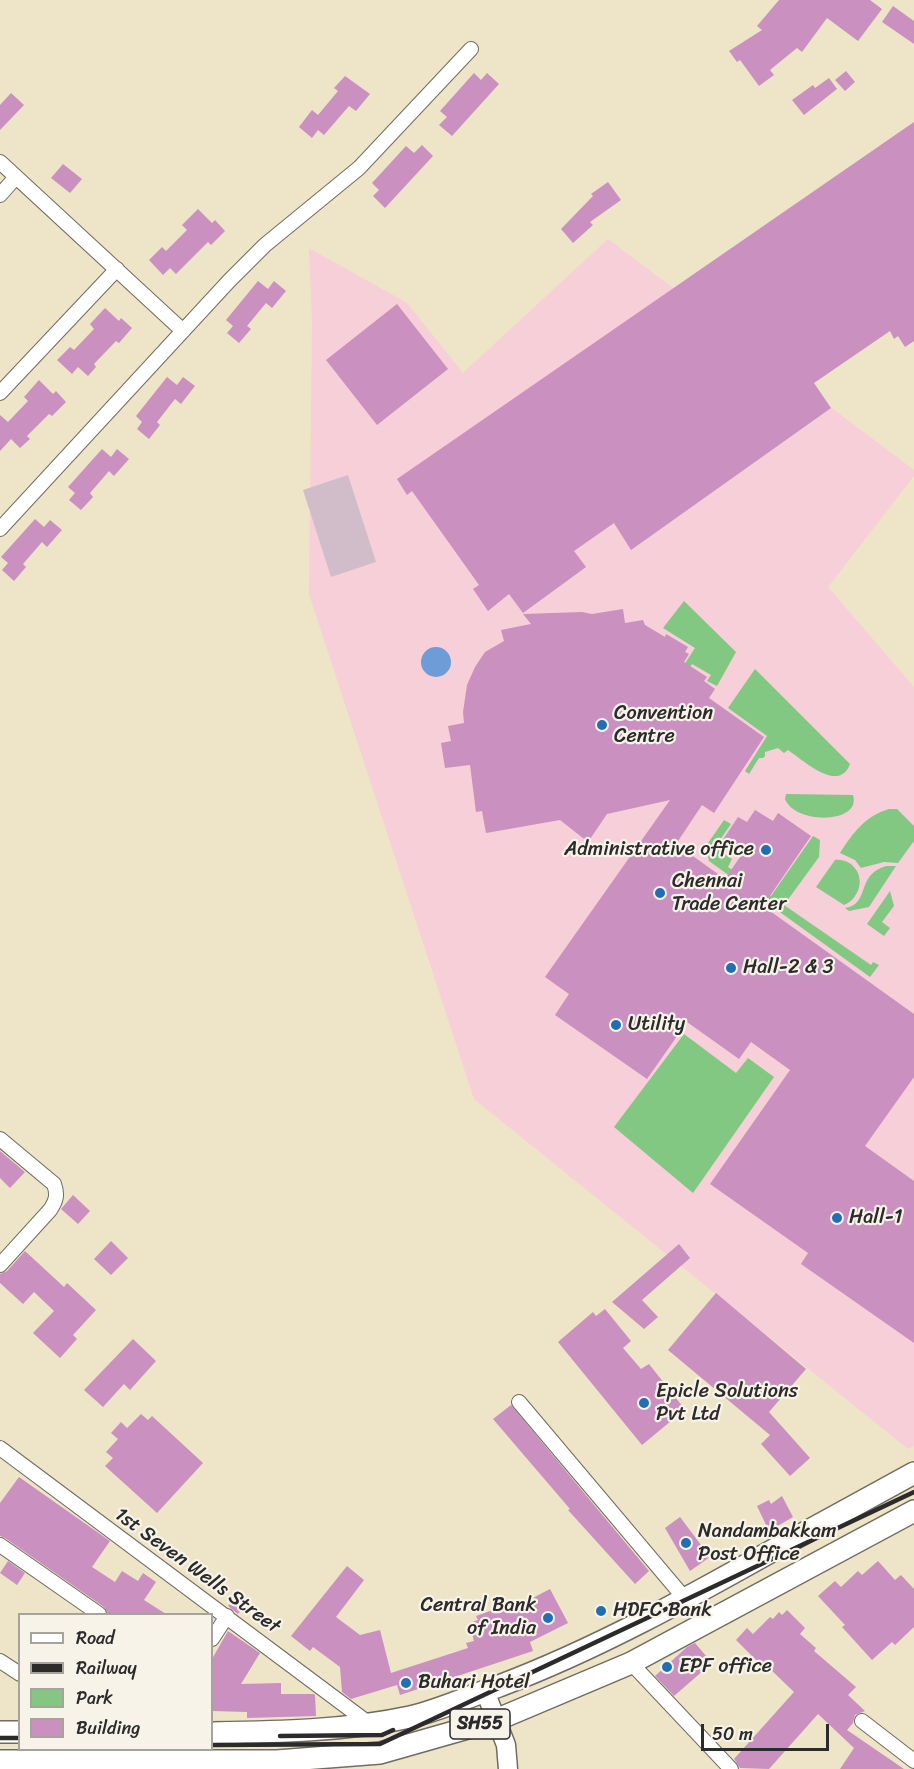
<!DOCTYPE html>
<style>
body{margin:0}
#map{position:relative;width:914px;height:1769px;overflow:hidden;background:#eee4c7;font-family:Sriracha,sans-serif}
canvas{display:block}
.legend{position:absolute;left:18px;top:1613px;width:195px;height:138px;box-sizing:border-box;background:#f7f3e8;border:2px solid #a5a39c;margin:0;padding:8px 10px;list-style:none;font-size:18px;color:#2b2b2b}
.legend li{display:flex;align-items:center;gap:12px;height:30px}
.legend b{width:30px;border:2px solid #a5a39c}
.scale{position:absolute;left:701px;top:1724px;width:128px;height:27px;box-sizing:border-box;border:3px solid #2b2b2b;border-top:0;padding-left:8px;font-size:18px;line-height:21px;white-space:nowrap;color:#2b2b2b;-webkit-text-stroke:4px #f7f3e8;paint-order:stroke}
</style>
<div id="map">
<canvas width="914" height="1769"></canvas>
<ul class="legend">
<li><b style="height:8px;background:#fff"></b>Road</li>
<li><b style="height:8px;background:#2b2b2b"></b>Railway</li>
<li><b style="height:16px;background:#82c883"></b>Park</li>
<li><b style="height:16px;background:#c990c0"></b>Building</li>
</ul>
<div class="scale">50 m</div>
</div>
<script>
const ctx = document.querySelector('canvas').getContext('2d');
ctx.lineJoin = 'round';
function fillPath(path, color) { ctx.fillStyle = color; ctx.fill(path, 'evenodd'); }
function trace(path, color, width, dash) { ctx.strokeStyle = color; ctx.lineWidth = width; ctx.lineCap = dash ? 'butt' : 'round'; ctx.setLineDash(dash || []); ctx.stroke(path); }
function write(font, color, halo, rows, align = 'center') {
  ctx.font = font + ' Sriracha,sans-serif'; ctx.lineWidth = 4.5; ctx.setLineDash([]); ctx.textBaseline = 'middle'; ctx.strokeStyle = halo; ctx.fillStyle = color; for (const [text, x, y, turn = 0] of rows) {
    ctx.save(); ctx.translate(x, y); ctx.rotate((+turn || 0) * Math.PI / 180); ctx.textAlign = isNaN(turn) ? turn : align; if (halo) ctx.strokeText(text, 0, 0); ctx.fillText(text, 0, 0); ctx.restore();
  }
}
fillPath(new Path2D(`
 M608 239 914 470V476L828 587 914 687V1446L908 1449 474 1099 309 594 312 321 309 248 407 303 463 373Z`), '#f6cfd8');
fillPath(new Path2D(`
 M348 475 376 562 331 577 303 490Z`), '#d1bdca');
fillPath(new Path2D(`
 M684 601 736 652 717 686 707 681 711 675 692 664 689 669 684 665 695 648 663 628Z
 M755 669 850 764C839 794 803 760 788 750L784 753 778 748 765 752V756L763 758H759L749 774 745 771 767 736 728 708Z
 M786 794 853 795C862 824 795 825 785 799Z
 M889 809H897L914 826V841L898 863 884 862 861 868 855 860 840 853C853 833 865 816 889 809Z
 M724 820 731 824 715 847 732 859 728 867 771 896 813 836 820 840 819 857 784 905 871 965 873 962 879 965 870 977 709 861 706 846Z
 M835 860C855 858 867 880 855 896 852 901 848 903 844 905L816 887Z
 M886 866H896L869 907 849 911 845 908C871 904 855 875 886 866Z
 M890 891 894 906 882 922 890 928 884 936 867 924Z
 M684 1034 736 1073 748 1058 774 1077 693 1193 614 1127Z`), '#82c883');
fillPath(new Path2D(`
 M421 662a15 15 0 1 1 30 0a15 15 0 1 1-30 0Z`), '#6e9cd6');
fillPath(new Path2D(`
 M779 0H870L882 9 858 41 827 18 802 52 797 48 770 70 774 75 759 86 740 60 737 62 729 51 762 30 757 26Z
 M893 6 914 21V44L882 22Z
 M846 71 855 82 845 91 835 80Z
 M474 73 481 80 487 73 499 84 452 136 439 125 447 117 440 111Z
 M345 76 370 94 356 111 349 106 324 135 318 130 312 138 299 127 312 110 318 115 338 91 334 88Z
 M829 78 837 89 804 115 792 100 813 85 815 88Z
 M11 93 24 105 0 130V105Z
 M914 122V341L905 347 898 336 894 339 890 331 814 383 831 408 631 550 614 523 574 551 586 567 523 613 509 594 488 611 473 589 479 585 412 491 407 495 397 479Z
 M422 145 433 156 385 208 373 196 379 190 372 183 406 146 414 153Z
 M63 164 82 179 70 193 51 178Z
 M608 182 621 200 590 222 593 225 573 243 561 229 593 196 591 194Z
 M198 209 212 223 215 220 225 231 211 245 208 242 176 274 170 268 163 275 149 260 162 247 166 251 187 230 182 225Z
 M258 281 268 289 274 281 286 291 272 308 266 303 247 326 251 329 239 343 227 333 233 326 226 320Z
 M397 304 448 369 377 425 326 360Z
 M105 308 119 321 121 318 132 328 119 343 116 341 94 364 96 367 88 376 78 367 72 374 57 360 70 347 74 350 94 329 90 324Z
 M167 377 177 385 183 377 195 386 181 404 175 399 157 422 160 425 149 439 137 429 142 422 136 416Z
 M39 380 53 394 56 391 66 402 52 416 49 414 27 436 30 439 20 448 11 439 0 451V415L8 422 28 401 24 397Z
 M102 449 111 457 117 449 129 459 114 476 109 471 90 493 93 497 81 510 69 500 75 493 68 487Z
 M35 519 44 527 50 520 62 530 47 547 42 542 23 564 26 567 14 581 2 570 8 563 1 557Z
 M623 609 625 623 643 620 645 625 665 637 666 634 688 647 685 652 689 654 684 662 707 677 704 681 715 689 709 698 764 737 714 813 702 805 676 844 725 879 740 857 720 844 738 817 747 822 755 810 773 821 778 813 811 836 763 906 914 1014V1077L865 1146 914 1181V1343L801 1264 808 1253 710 1184 790 1070 751 1042 739 1059 687 1022 647 1079 555 1015 569 994 545 977 670 800 607 814 588 842 560 820 486 833 482 811 476 812 470 765 445 768 441 743 451 741 448 726 464 723 463 712 467 685 475 667 485 652 504 641 501 630 531 624 523 614 582 612 592 614Z
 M0 1151 25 1172 10 1188 0 1178Z
 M73 1195 90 1211 78 1224 61 1209Z
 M111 1241 128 1258 111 1275 94 1259Z
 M679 1244 690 1258 642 1300 658 1317 644 1329 612 1302Z
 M25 1251 64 1287 67 1283 96 1310 73 1335 77 1339 60 1358 33 1333 54 1311 34 1292 23 1304 0 1283V1274L7 1271Z
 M716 1293 806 1369 769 1412 810 1458 790 1476 761 1444 770 1435 668 1350Z
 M605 1309 631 1341 623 1348 641 1369 649 1364 683 1407 668 1419 671 1421 642 1445 558 1342 593 1312 596 1316Z
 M133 1339 156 1361 130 1390 124 1384 103 1407 84 1390Z
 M511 1405 649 1571 635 1584 568 1510 570 1509 493 1419Z
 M141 1414 148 1420 152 1416 203 1463 157 1513 105 1466 113 1458 106 1452 118 1439 111 1433 121 1422 127 1428Z
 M19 1477 110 1541 92 1567 115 1582 122 1571 138 1581 143 1573 156 1582 144 1600 166 1614H108L104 1607 5 1538 0 1536V1503Z
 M782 1496 793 1517 769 1531 757 1506 769 1500 771 1504Z
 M680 1517 710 1557 690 1571 665 1528Z
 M8 1561 25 1573 17 1585 0 1573Z
 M878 1561 895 1580 901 1575 914 1589V1627L895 1645 892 1642 872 1660 842 1627 845 1625 818 1596 835 1581 841 1587 858 1571 862 1575Z
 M347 1566 364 1580 336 1617 360 1635 380 1630 391 1673 468 1648 466 1643 474 1641 469 1623 478 1620 476 1616 504 1606 506 1612 550 1589 568 1623 530 1642 533 1651 400 1695 397 1685 351 1699 342 1692 340 1667 313 1647 310 1651 291 1636Z
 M238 1592 249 1600 238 1614 228 1606Z
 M787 1610 805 1628 800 1634 816 1648 814 1651 856 1687 848 1695 865 1711 855 1715 853 1723 847 1730 904 1769H840L854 1748 818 1714 769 1769 740 1768 734 1759 794 1692 768 1667 765 1669 736 1640 747 1628 753 1634 770 1617 773 1619 779 1612 782 1615Z
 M228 1631 260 1653 241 1684 281 1683V1694H314L315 1695 316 1716 247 1718V1712L212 1711V1659Z
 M695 1643 712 1663 674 1696 655 1676 687 1647Z`), '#c990c0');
const street = new Path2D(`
 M0 162 183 331
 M0 195 16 177
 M0 393 117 269
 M0 529 229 281 265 245 359 168 471 49
 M0 1139 54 1184C58 1195 56 1201 50 1210L0 1265
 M519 1402 686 1600
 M0 1448 371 1725
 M0 1545 99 1614
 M212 1639 227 1616
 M0 1661 20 1674
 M631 1663 731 1769
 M862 1721 914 1761`);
const secondary = new Path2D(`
 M485 1691 506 1745 508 1769`);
const primary = new Path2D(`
 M0 1732H20
 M212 1733C277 1732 345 1731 410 1717 440 1710 470 1696 499 1686 597 1649 688 1598 779 1547 824 1522 869 1498 914 1473
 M0 1761H277L380 1753 496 1720 631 1663 914 1511`);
trace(street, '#6f6c62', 16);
trace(secondary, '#6f6c62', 21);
trace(primary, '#6f6c62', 24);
trace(street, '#fff', 14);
trace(secondary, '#fff', 18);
trace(primary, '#fff', 21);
trace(new Path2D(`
 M280 1736 382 1735 393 1730
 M0 1738H20
 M212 1745 380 1744 914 1492`), '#2b2b2b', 4.5);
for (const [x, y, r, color] of [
 [602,725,6,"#1f6fb2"],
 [766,850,6,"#1f6fb2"],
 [660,893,6,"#1f6fb2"],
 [731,968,6,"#1f6fb2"],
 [616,1025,6,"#1f6fb2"],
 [837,1218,6,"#1f6fb2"],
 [644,1403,6,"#1f6fb2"],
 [686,1543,6,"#1f6fb2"],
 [601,1611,6,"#1f6fb2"],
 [548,1618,6,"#1f6fb2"],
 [667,1667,6,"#1f6fb2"],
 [406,1683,6,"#1f6fb2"]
]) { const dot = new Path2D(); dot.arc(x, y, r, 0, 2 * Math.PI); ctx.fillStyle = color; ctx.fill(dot); trace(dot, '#f7f3e8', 2); }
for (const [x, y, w] of [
 [480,1724,60]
]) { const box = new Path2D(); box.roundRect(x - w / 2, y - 15, w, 30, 4.5); ctx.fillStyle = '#f7f3e8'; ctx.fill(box); trace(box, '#2b2b2b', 1.5); }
write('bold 18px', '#2b2b2b', null, [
 ["SH55",480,1724]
]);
write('20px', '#2b2b2b', '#f7f3e8', [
 ["Convention",614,714],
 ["Centre",614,737],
 ["Administrative office",754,850,"right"],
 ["Chennai",672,882],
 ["Trade Center",672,905],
 ["Hall-2 & 3",743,968],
 ["Utility",628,1025],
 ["Hall-1",849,1218],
 ["Epicle Solutions",656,1392],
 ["Pvt Ltd",656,1415],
 ["Nandambakkam",698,1532],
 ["Post Office",698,1555],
 ["Central Bank",536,1606,"right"],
 ["of India",536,1629,"right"],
 ["HDFC Bank",613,1611],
 ["EPF office",679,1667],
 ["Buhari Hotel",418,1683]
], 'left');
write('20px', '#2b2b2b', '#f7f3e8', [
 ["1st Seven Wells Street",197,1571,36]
]);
</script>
